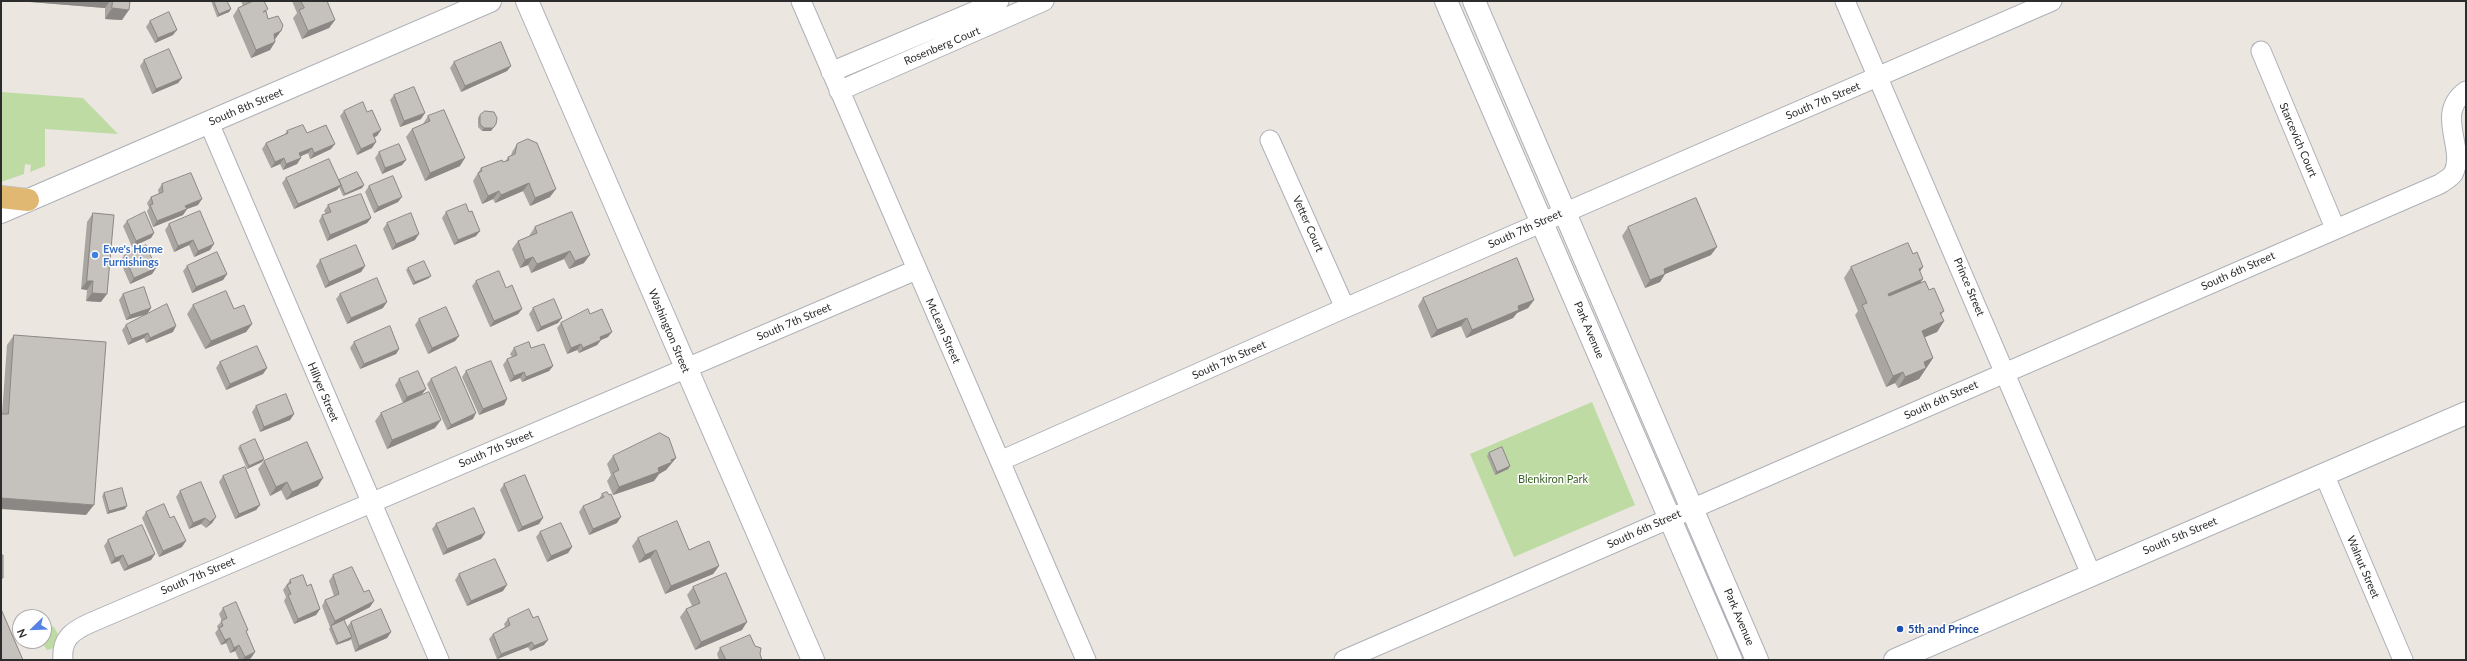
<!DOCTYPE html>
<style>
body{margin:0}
#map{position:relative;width:2467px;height:661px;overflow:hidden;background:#ece6e1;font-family:Lato,sans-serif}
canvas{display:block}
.frame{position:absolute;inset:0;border:2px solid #2c2c2c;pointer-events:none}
.north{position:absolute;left:12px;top:609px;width:40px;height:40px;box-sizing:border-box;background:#fff;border:1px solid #ababab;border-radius:50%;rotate:247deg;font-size:11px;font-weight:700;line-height:16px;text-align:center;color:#2c2c2c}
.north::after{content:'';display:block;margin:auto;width:14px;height:18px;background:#5682e3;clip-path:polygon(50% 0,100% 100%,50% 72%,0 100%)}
</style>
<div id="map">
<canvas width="2467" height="661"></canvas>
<div class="frame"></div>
<div class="north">N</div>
</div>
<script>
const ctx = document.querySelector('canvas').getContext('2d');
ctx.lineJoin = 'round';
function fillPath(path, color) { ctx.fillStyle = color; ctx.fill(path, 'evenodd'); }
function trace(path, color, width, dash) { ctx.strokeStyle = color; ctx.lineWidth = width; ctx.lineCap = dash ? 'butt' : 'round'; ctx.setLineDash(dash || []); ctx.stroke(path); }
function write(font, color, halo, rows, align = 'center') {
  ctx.font = font + ' Lato,sans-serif'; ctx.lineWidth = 3; ctx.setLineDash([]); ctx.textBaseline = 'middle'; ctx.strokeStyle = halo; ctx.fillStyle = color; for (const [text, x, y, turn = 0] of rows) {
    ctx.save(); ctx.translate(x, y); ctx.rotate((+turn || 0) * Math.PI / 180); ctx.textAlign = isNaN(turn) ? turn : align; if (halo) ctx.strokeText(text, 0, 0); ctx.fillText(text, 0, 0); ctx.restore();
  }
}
fillPath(new Path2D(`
 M1 92 83 98 118 134 45 129V166L30 172 31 165 25 164 24 174 1 182Z
 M1592 402 1635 505 1514 557 1470 454Z
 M48 625 54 627 58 634C56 641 56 650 47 650L43 644 44 626Z`), '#bedba4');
const street = new Path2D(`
 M801 1 1086 660
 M1845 1 2091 574
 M2261 51 2335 228
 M831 72 999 1
 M839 91 1044 1
 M209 123 439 660
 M1270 140 1345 308
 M1000 461 1345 308 2052 1
 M2324 474 2403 660
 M63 660C61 639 72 631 90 623L916 270
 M1344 660 2440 184C2444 181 2450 178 2453 174 2467 149 2434 114 2466 91`);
const secondary = new Path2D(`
 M527 1 813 660
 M1446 1 1731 660
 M1474 1 1757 660
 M1 212 490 1
 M1895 660 2466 413`);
const primary = new Path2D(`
 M1 197 28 200`);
trace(street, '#adb0b7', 21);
trace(secondary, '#adb0b7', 24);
trace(primary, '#c4c4c4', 24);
trace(street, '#fff', 19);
trace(secondary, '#fff', 22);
trace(primary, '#e0b872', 22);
fillPath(new Path2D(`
 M30 1H130L122 20 105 19V8L30 2Z
 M211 1H227L231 9 229 12 217 17Z
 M241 1H264L266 11 268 19 281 31 275 39V42L270 50 251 58 233 16 238 8 243 6Z
 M292 1H327L335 20 329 28 302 39 293 18 297 13Z
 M150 21 173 35 155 43 146 27Z
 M144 60 182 78 178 83 152 94 140 66Z
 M454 62 511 66 507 71 461 92 450 68Z
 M394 95 421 119 400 127 390 100Z
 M344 111 377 136 374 137 372 148 357 155 340 116Z
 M480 115 494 126 491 131H482L478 127V118Z
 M428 116 460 166 425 181 406 137 412 129 423 124Z
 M287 131 307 133 331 149 310 159 308 153 300 156 297 164 283 170 280 164 271 168 262 149 266 143 285 134Z
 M517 144 550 197 530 206 523 191 495 203 493 199 482 204 473 181 481 168 505 162 508 157 511 156 512 152Z
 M379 152 406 160 402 165 382 174 375 158Z
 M286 178 339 180 364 185 362 188 343 196 339 187 337 190 294 209 282 183Z
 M162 184 198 205 187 209 183 215 153 227 147 211 149 208 147 203 151 197 159 194 158 190Z
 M369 186 398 202 374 213 365 192Z
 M328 205 371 218 367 223 327 241 319 221 322 215 326 214 324 211Z
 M446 212 476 236 454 245 442 218Z
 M572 212 584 263 569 269 564 259 531 273 528 265 520 268 512 249 518 241 529 236 535 227Z
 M93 213 101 302 86 301 87 290 81 289 87 222Z
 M127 221 154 233 151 238 132 247 123 226Z
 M387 223 415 240 392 250 383 229Z
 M169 224 210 250 194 257 189 245 174 252 165 230Z
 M1628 227 1711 255 1665 274 1660 282 1645 288 1622 236Z
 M124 256 156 268 152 274 130 284 120 261Z
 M320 260 365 266 361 272 325 288 316 266Z
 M187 266 227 274 223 280 192 293 183 271Z
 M1851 267 1920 272 1921 282 1929 290 1944 311 1941 315 1944 321 1937 332 1924 337 1933 358 1919 379 1898 388 1895 383 1886 387 1855 315 1858 311 1844 278Z
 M408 268 429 278 413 285 406 270Z
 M476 281 506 288 522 309 518 314 490 327 472 286Z
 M123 294 151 308 147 314 126 320 119 300Z
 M340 294 383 308 347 324 336 299Z
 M1423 298 1534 300 1528 308 1517 313 1513 318 1466 338 1461 326 1431 338 1418 306Z
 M193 305 234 309 252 324 246 332 205 349 187 314Z
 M533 308 558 323 537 332 529 314Z
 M590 314 608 337 601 340 597 345 579 353 577 350 567 354 557 328 561 323Z
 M419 319 459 336 455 341 428 354 415 325Z
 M126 325 173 332 146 343 144 338 128 345 122 330Z
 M14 335 86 515 2 414 7 345Z
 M354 342 399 349 396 354 360 369 350 348Z
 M514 348H531L553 366 549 371 522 382 520 378 510 382 503 365 507 359 512 357 510 354Z
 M220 362 267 368 263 374 226 390 216 368Z
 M466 371 507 399 504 405 479 415 462 377Z
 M399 379 426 389 422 394 403 403 395 385Z
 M431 379 473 419 447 430 427 384Z
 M256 406 294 414 290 420 260 432 252 412Z
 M381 413 435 428 387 449 375 421Z
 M240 446 264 459 262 462 247 469 238 448Z
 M1489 453 1510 466 1508 469 1495 475 1487 456Z
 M613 456 676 458 666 470 659 474 654 481 613 495 607 481 611 475 607 464Z
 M264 461 318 486 286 500 281 490 270 496 258 469Z
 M223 476 260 505 256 510 235 519 219 482Z
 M504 484 539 524 518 532 500 490Z
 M180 491 216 517 212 523 206 528 201 524 189 529 176 497Z
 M104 493 125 509 107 514 102 496Z
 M602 494 617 523 589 535 579 512 583 506 599 499Z
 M146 512 182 547 159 557 142 518Z
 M436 524 485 533 481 539 443 555 432 529Z
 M540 532 572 547 568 553 547 562 536 537Z
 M638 538 689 550 719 566 713 574 665 594 650 558 639 563 632 546Z
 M108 540 155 554 151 560 124 571 119 561 111 564 104 546Z
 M459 574 503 591 467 606 455 580Z
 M333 575 370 607 344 620 347 627 351 622 391 632 387 638 355 652 351 639 350 640 336 645 329 629 330 627 322 606 325 600 334 596 329 581Z
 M290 580 307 586 320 609 316 615 294 624 284 601 286 597 283 590Z
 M693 587 742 630 695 650 680 617 686 609 692 606 687 595Z
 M223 608 248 630 246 632 255 652 251 658 247 660H239L235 651 230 653 226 643 221 645 215 633 218 629 217 626 222 621 219 614Z
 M508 619 544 645 530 651 528 647 497 659 489 639 493 634 505 627 504 624Z
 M755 646 760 654 762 660H719L717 654 720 648Z`), '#a9a6a2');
fillPath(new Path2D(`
 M30 1H110L105 8 30 2Z
 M112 8 129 10 122 20 105 19Z
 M231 9 229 12 217 17 219 14Z
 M335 20 329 28 302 39 308 31Z
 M177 30 173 35 155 43 158 38Z
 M281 31 275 39 268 42 274 34Z
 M275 42 270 50 251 58 256 50Z
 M511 66 507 71 461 92 465 86Z
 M182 78 178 83 152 94 156 89Z
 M425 113 421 119 400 127 404 121Z
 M496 124 491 131H482L484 128Z
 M381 130 377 136 369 139 373 134Z
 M376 142 372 148 357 155 361 149Z
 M335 144 331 149 310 159 314 153Z
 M312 148 308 153 295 159 299 153Z
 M284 158 280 164 271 168 275 162Z
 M301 158 297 164 283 170 286 164Z
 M465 158 460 166 425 181 430 173Z
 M406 160 402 165 382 174 385 168Z
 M529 183 523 191 495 203 501 195Z
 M341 185 337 190 294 209 298 204Z
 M364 185 362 188 343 196 345 194Z
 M556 189 550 197 530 206 535 198Z
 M499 191 493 199 482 204 488 196Z
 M402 197 398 202 374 213 378 207Z
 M202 199 198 205 187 209 183 215 153 227 157 221 185 206Z
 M371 218 367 223 327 241 330 235Z
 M480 231 476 236 454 245 458 240Z
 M154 233 151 238 132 247 136 241Z
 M419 234 415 240 392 250 396 244Z
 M193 240 189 245 174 252 178 246Z
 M214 244 210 250 194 257 198 251Z
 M1717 247 1711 255 1665 274 1660 282 1645 288 1650 280 1664 269Z
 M570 251 564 259 531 273 537 264Z
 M590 255 584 263 569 269 575 261Z
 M533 257 528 265 520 268 525 260Z
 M365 266 361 272 325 288 329 282Z
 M1923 267 1916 277 1919 269Z
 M156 268 152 274 130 284 134 278Z
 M227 274 223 280 192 293 196 287Z
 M431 276 429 278 413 285 415 282Z
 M1923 279 1916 289 1881 304 1888 294Z
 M87 281H93L87 290 81 289Z
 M92 293 107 294 101 302 86 301Z
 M1534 300 1528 308 1517 313 1513 318 1466 338 1472 330 1518 306Z
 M387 302 383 308 347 324 351 318Z
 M151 308 147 314 126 320 130 315Z
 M522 309 518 314 490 327 494 321Z
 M562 318 558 323 537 332 541 327Z
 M1467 318 1461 326 1431 338 1437 330Z
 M1944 321 1937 332 1914 342 1922 331Z
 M252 324 246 332 205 349 211 341Z
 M176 326 173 332 146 343 150 338Z
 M612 332 608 337 601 340 597 345 579 353 583 348 600 337Z
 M148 333 144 338 128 345 132 339Z
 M459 336 455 341 428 354 432 348Z
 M581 344 577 350 567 354 571 348Z
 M399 349 396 354 360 369 364 364Z
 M1933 358 1919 379 1898 388 1905 377 1924 362Z
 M553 366 549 371 522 382 526 377Z
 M267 368 263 374 226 390 230 384Z
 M524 372 520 378 510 382 514 376Z
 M1903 372 1895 383 1886 387 1893 376Z
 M426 389 422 394 403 403 407 397Z
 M507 399 504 405 479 415 483 409Z
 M476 413 473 419 447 430 451 425Z
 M294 414 290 420 260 432 264 427Z
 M441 420 435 428 387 449 392 440Z
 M676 458 666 470 659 474 654 481 613 495 619 487 658 468 671 460Z
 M264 459 262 462 247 469 249 466Z
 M1510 466 1508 469 1495 475 1497 472Z
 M323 478 318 486 286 500 292 492Z
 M287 482 281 490 270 496 276 487Z
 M1 498 94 505 86 515 1 509Z
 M260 505 256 510 235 519 239 514Z
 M127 506 125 509 107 514 109 511Z
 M216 517 212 523 206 528 210 522Z
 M621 517 617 523 589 535 593 529Z
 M205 518 201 524 189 529 193 523Z
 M543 518 539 524 518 532 522 527Z
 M485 533 481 539 443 555 447 549Z
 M186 541 182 547 159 557 163 551Z
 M572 547 568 553 547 562 551 556Z
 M656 550 650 558 639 563 645 555Z
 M155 554 151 560 124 571 128 566Z
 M123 555 119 561 111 564 115 558Z
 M719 566 713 574 665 594 671 586Z
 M507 585 503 591 467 606 471 601Z
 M374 601 370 607 331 627 335 621Z
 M320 609 316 615 294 624 298 619Z
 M747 622 742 630 695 650 701 642Z
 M391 632 387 638 355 652 359 646Z
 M352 637 350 640 336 645 338 643Z
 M230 638 226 643 221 645 225 640Z
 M548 640 544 645 530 651 534 646Z
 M532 642 528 647 497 659 501 654Z
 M239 645 235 651 230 653 234 648Z
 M255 652 251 658 247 660H242L245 657Z`), '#8a8784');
const building = new Path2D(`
 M113 1H130L129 10 112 8Z
 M214 1H227L231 9 219 14Z
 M250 1H264L268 9 263 12 266 11 268 19 278 16 283 25 281 31 274 34 275 42 256 50 238 8 251 2Z
 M301 1H327L335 20 308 31 299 10 304 8Z
 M169 12 177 30 158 38 150 21Z
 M501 42 511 66 465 86 454 62Z
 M169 49 182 78 156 89 144 60Z
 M414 87 425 113 404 121 394 95Z
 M363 102 367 112 372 110 381 130 373 134 376 142 361 149 344 111Z
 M444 110 465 158 430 173 412 129 430 121 428 116Z
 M485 111 494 112 497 118 496 124 493 128H484L480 124V115Z
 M303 125 307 133 326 125 335 144 314 153 312 148 299 153 301 158 286 164 284 158 275 162 266 143 288 133 287 131Z
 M528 139 537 143 556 189 535 198 529 183 501 195 499 191 488 196 478 173 482 171 481 168 502 160 503 162 509 160 508 157 515 154 517 144Z
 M399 144 406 160 385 168 379 152Z
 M329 159 341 185 298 204 286 178Z
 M357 172 364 185 345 194 339 180Z
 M191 173 202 199 185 206 187 209 157 221 150 205 153 204 151 197 163 192 162 184Z
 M393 176 402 197 378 207 369 186Z
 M361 194 371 218 330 235 322 215 331 212 328 205Z
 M1696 198 1717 247 1664 269 1665 274 1650 280 1628 227Z
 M466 204 469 212 472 211 480 231 458 240 446 212Z
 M200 211 214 244 198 251 193 240 178 246 169 224Z
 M145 212 154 233 136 241 127 221Z
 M572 212 590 255 575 261 570 251 537 264 533 257 525 260 518 241 537 233 535 227Z
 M93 213 114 215 107 294 92 293 93 281H87Z
 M411 213 419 234 396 244 387 223Z
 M1908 243 1913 254 1917 252 1923 267 1919 269 1923 279 1888 294 1889 296 1925 281 1929 290 1934 288 1944 311 1940 313 1944 321 1922 331 1933 358 1924 362 1926 368 1905 377 1903 372 1893 376 1862 305 1867 303 1851 267Z
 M146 245 156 268 134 278 124 256Z
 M356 245 365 266 329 282 320 260Z
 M217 252 227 274 196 287 187 266Z
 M1517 258 1534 300 1518 306 1519 310 1472 330 1467 318 1437 330 1423 298Z
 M424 261 431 276 415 282 408 268Z
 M499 271 506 288 512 285 522 309 494 321 476 281Z
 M377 278 387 302 351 318 340 294Z
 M144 287 151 308 130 315 123 294Z
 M226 291 234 309 244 305 252 324 211 341 193 305Z
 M554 299 562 318 541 327 533 308Z
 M167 304 176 326 150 338 148 333 132 339 126 325Z
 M446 307 459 336 432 348 419 319Z
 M588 309 590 314 602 309 612 332 600 337 601 340 583 348 581 344 571 348 561 323Z
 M390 326 399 349 364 364 354 342Z
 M14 335 106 342 94 505 1 498V414H8Z
 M529 342 531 348 544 344 553 366 526 377 524 372 514 376 507 359 517 355 514 348Z
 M257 346 267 368 230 384 220 362Z
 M491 361 507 399 483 409 466 371Z
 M456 367 476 413 451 425 431 379Z
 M418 371 426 389 407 397 399 379Z
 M429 392 441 420 392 440 381 413Z
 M286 394 294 414 264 427 256 406Z
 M660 433 669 438 676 458 671 460 672 462 658 468 659 472 619 487 613 473 619 470 613 456Z
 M255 439 264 459 249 466 240 446Z
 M307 442 323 478 292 492 287 482 276 487 264 461Z
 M1502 447 1510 466 1497 472 1489 453Z
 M245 467 260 505 239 514 223 476Z
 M525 475 543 518 522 527 504 484Z
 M201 482 216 517 210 522 205 518 193 523 180 491Z
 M122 488 127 506 109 511 104 493Z
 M607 492 609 495 611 494 621 517 593 529 583 506 604 497 602 494Z
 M164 504 170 518 174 516 186 541 163 551 146 512Z
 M474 508 485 533 447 549 436 524Z
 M677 521 689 550 709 541 719 566 671 586 656 550 645 555 638 538Z
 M561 523 572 547 551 556 540 532Z
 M142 525 155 554 128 566 123 555 115 558 108 540Z
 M1 555H3V578H1Z
 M495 559 507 585 471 601 459 574Z
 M352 567 364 592 369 590 374 601 335 621 325 600 339 594 333 575Z
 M726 573 747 622 701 642 686 609 700 603 693 587Z
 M303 575 307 586 311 584 320 609 298 619 288 595 291 594 287 585 291 583 290 580Z
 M236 602 248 630 246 631 255 652 245 657 239 645 234 648 230 638 225 640 219 628 223 626 221 621 227 618 223 608Z
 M1 609 23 660H1Z
 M381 609 391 632 359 646 351 622Z
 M529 609 533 618 538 616 548 640 534 646 532 642 501 654 493 634 510 625 508 619Z
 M344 620 352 637 338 643 331 626Z
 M750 635 755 646 761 648 760 654 762 660H726L720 648Z`);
fillPath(building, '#c5c1bc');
trace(building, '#8a8784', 1);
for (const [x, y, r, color] of [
 [95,255,4,"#3f7fe0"],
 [1900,629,4,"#1a4fb4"]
]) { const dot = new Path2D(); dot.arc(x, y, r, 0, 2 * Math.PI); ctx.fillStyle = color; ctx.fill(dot); trace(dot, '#fff', 1.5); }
write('11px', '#2c2c2c', '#fff', [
 ["Rosenberg Court",942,46,-23],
 ["South 7th Street",1823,101,-23],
 ["South 8th Street",246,107,-23],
 ["Starcevich Court",2298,140,67],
 ["Vetter Court",1308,224,66],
 ["South 7th Street",1525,229,-24],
 ["South 6th Street",2238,271,-24],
 ["Prince Street",1969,287,67],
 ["South 7th Street",794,322,-23],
 ["Park Avenue",1589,330,67],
 ["Washington Street",669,331,67],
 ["McLean Street",943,331,66],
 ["South 7th Street",1229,360,-24],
 ["Hillyer Street",323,392,67],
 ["South 6th Street",1941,400,-24],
 ["South 7th Street",496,449,-23],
 ["South 6th Street",1644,529,-24],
 ["South 5th Street",2180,536,-23],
 ["Walnut Street",2363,567,67],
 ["South 7th Street",198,576,-23],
 ["Park Avenue",1739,617,67]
]);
write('bold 11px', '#366cbe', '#fff', [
 ["Ewe's Home",103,249],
 ["Furnishings",103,262]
], 'left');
write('11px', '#386124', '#fff', [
 ["Blenkiron Park",1553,479]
]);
write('bold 11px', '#164399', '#fff', [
 ["5th and Prince",1908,629]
], 'left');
</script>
